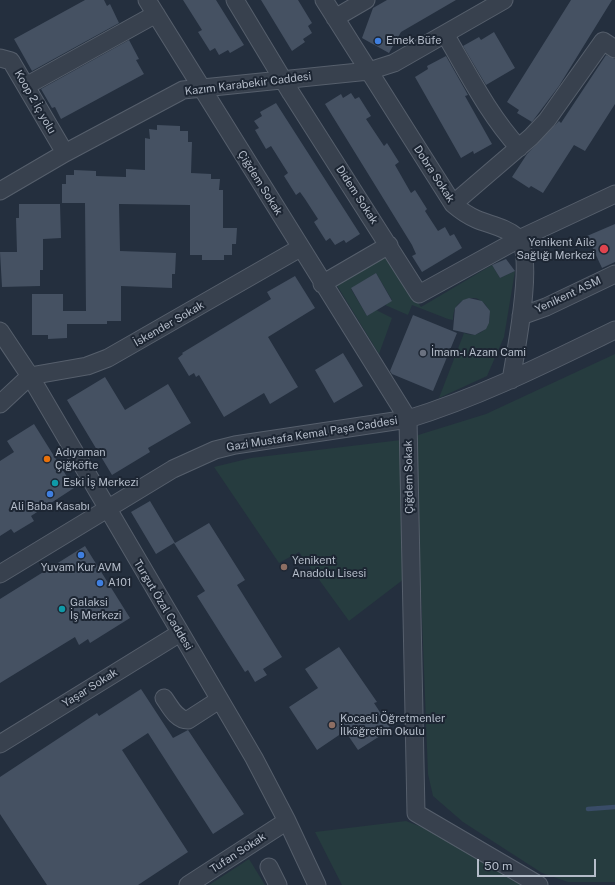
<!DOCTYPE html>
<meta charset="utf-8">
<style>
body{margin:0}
#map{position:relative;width:615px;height:885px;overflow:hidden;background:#242f3e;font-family:"Public Sans",sans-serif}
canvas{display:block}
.scale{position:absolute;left:477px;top:859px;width:119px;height:18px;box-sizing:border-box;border:2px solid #b4bcc9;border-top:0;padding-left:5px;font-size:12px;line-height:14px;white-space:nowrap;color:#b4bcc9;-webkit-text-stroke:3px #1d2633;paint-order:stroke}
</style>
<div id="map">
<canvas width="615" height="885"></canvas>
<div class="scale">50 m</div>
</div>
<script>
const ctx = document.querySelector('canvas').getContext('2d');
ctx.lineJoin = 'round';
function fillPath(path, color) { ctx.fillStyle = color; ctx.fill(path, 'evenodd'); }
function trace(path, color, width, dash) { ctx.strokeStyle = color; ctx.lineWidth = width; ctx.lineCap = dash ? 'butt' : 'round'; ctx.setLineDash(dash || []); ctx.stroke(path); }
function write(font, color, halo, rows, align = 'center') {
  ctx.font = font + ' "Public Sans",sans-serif'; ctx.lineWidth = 4; ctx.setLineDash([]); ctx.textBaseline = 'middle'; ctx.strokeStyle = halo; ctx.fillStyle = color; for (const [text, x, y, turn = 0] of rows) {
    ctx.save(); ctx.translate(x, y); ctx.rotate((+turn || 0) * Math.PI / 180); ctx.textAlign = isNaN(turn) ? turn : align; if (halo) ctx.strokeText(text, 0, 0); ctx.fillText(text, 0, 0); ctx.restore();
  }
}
fillPath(new Path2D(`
 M386 253 421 307 492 265 500 278 515 271 504 337 487 376 439 398 464 333C475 337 483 334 489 323 492 311 487 303 476 298 461 298 453 305 453 320L448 319 412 305 408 315 385 305 392 300 376 273 351 289 367 316 376 310 392 318 379 354 336 284Z
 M615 354V882H568L542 873 463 822 433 796 428 774 415 436 486 414Z
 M401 440 404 579 349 621 299 552 279 563 214 467 251 458Z
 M406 821 432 831 521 885H342L315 832Z
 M249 859 265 885H209Z`), '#263c3f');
trace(new Path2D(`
 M588 809 615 807`), '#394c67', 4.5);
fillPath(new Path2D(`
 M85 0H104L107 6 110 4 119 23 32 71 14 39Z
 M183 0H216L244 45 230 53 228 50 219 55 215 48 210 51 198 32 202 30Z
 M261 0H298L312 23 308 26 312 33 303 39 305 42 292 51Z
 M387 0H456L401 32 389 53 362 38 373 8Z
 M571 0H612L559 86 532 122 517 113 519 110 507 102Z
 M494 32 515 68 486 85 463 46 479 37 481 40Z
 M129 40 139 59 136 60 144 74 61 119 55 107 52 108 41 89Z
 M606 55 615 59V104L585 151 574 145 543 193 531 186 529 188 512 177 527 154 559 121 561 123Z
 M446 56 468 95 465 96 492 144 474 154 473 151 461 158 415 77 428 69 427 66Z
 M351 93 355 99 359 97 371 116 366 119 384 146 387 143 399 162 395 165 411 193 415 190 427 209 425 211 438 231 445 227 450 236 454 234 462 248 422 272 412 256 416 254 412 245 325 104 341 94 343 98Z
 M276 103 360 234 346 243 344 240 335 245 330 238 326 241 314 222 318 219 305 199 300 192 296 195 284 176 288 173 271 146 266 149 255 130 259 128 254 121 262 116 260 112Z
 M157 125 180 126V131H188V142H192L191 173 211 174V179H220L219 190H223V228H237L236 244H232V255H224V260H202V255H190V205L119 204 120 251 176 253 175 274H172V288L121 286V321H107V324H67V338L48 339V335H32V294H63V311H86L85 203H62V184H66V175H74V170L96 171V176L126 177V169L145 170V138L150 139 149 129 157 130Z
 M19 204H60L61 238 43 239V270H40V286L2 287 0 252H17L16 218H19Z
 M615 224V262L602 268 587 236Z
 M506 259 515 271 500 278 492 265Z
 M376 273 392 301 367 316 351 288Z
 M295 276 315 308 268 337 298 387 270 404 264 393 224 417 199 375 196 377 194 373 189 376 178 358 183 354 182 353 271 299 267 292Z
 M469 298 482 301 490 311 489 323 486 329 475 335 453 330 455 308 463 300Z
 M413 315 457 333 433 391 392 374 390 371Z
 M343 353 363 386 334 403 315 370Z
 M105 377 125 410 168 384 191 423 148 448 150 452 112 475 67 400Z
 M34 424 74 488 31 516 34 521 14 533 11 529 0 536V461L14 452 7 441Z
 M150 501 175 543 209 523 245 580 237 585 282 657 263 669 267 675 255 682 248 670 245 672 197 596 205 591 174 543 156 554 131 512Z
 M85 546 130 618 90 643 88 639 79 645 75 637 0 683V599Z
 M339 647 377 702 374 703 391 729 358 750 345 731 317 750 289 707 318 688 305 669Z
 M141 689 173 738 188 730 244 814 213 834 148 733 122 750 188 852 138 885H47L0 814V777L97 713 99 716Z`), '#455162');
const minor = new Path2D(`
 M147 0 408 419 416 813 539 885
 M235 0 291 93 419 294 519 239 615 194
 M324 0 453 204C460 210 467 215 476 219 490 225 505 227 517 237 536 253 515 355 511 380
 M335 18 366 0
 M445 34C468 73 488 114 519 148
 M0 58 11 61 65 153
 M26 86 156 14
 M0 191 65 153 183 90 369 71 394 63 504 0
 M453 204 531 137 547 120 603 41 615 49
 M322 284 389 245
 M521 316 546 307 615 274
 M0 331 30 376 254 758 287 821 317 885
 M0 404 30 376 87 366 108 358 300 248
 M0 574 173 469 215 450 235 445 408 419C480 397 547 363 615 330
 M164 698C170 706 176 720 188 720L219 700
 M0 744 180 633
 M269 867 278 885
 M188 885 287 821`);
trace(minor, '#565f6c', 19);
trace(minor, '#38414e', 17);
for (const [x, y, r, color] of [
 [378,41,4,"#3f7fe0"],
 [604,249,5,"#e0444e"],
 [423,353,4,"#6b7280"],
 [47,459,4,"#e8710a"],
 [55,483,4,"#0f9aa8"],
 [50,494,4,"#3f7fe0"],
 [81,555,4,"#3f7fe0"],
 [284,567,4,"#8d6e63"],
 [100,583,4,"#3f7fe0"],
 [62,609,4,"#0f9aa8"],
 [332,725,4,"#8d6e63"]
]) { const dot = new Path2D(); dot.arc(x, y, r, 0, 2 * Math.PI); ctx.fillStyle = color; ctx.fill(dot); trace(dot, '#1d2633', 1.5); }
write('11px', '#b4bcc9', '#1d2633', [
 ["Emek Büfe",386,41],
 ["Yenikent Aile",595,243,"right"],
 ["Sağlığı Merkezi",595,256,"right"],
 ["İmam-ı Azam Cami",431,353],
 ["Adıyaman",55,453],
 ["Çiğköfte",55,466],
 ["Eski İş Merkezi",63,483],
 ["Ali Baba Kasabı",50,507,"center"],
 ["Yenikent",292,561],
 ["Anadolu Lisesi",292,574],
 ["Yuvam Kur AVM",81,568,"center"],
 ["A101",108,583],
 ["Galaksi",70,603],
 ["İş Merkezi",70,616],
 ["Kocaeli Öğretmenler",340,719],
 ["İlköğretim Okulu",340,732]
], 'left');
write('11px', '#b4bcc9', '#1d2633', [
 ["Kazım Karabekir Caddesi",248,84,-7],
 ["Koop 2 İç yolu",35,102,60],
 ["Dobra Sokak",434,174,57],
 ["Çiğdem Sokak",260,183,58],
 ["Didem Sokak",357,195,57],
 ["Yenikent ASM",568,295,-25],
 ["İskender Sokak",169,324,-30],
 ["Gazi Mustafa Kemal Paşa Caddesi",312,434,-9],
 ["Çiğdem Sokak",409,477,-91],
 ["Turgut Özal Caddesi",163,605,59],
 ["Yaşar Sokak",90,688,-32],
 ["Tufan Sokak",238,853,-33]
]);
</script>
